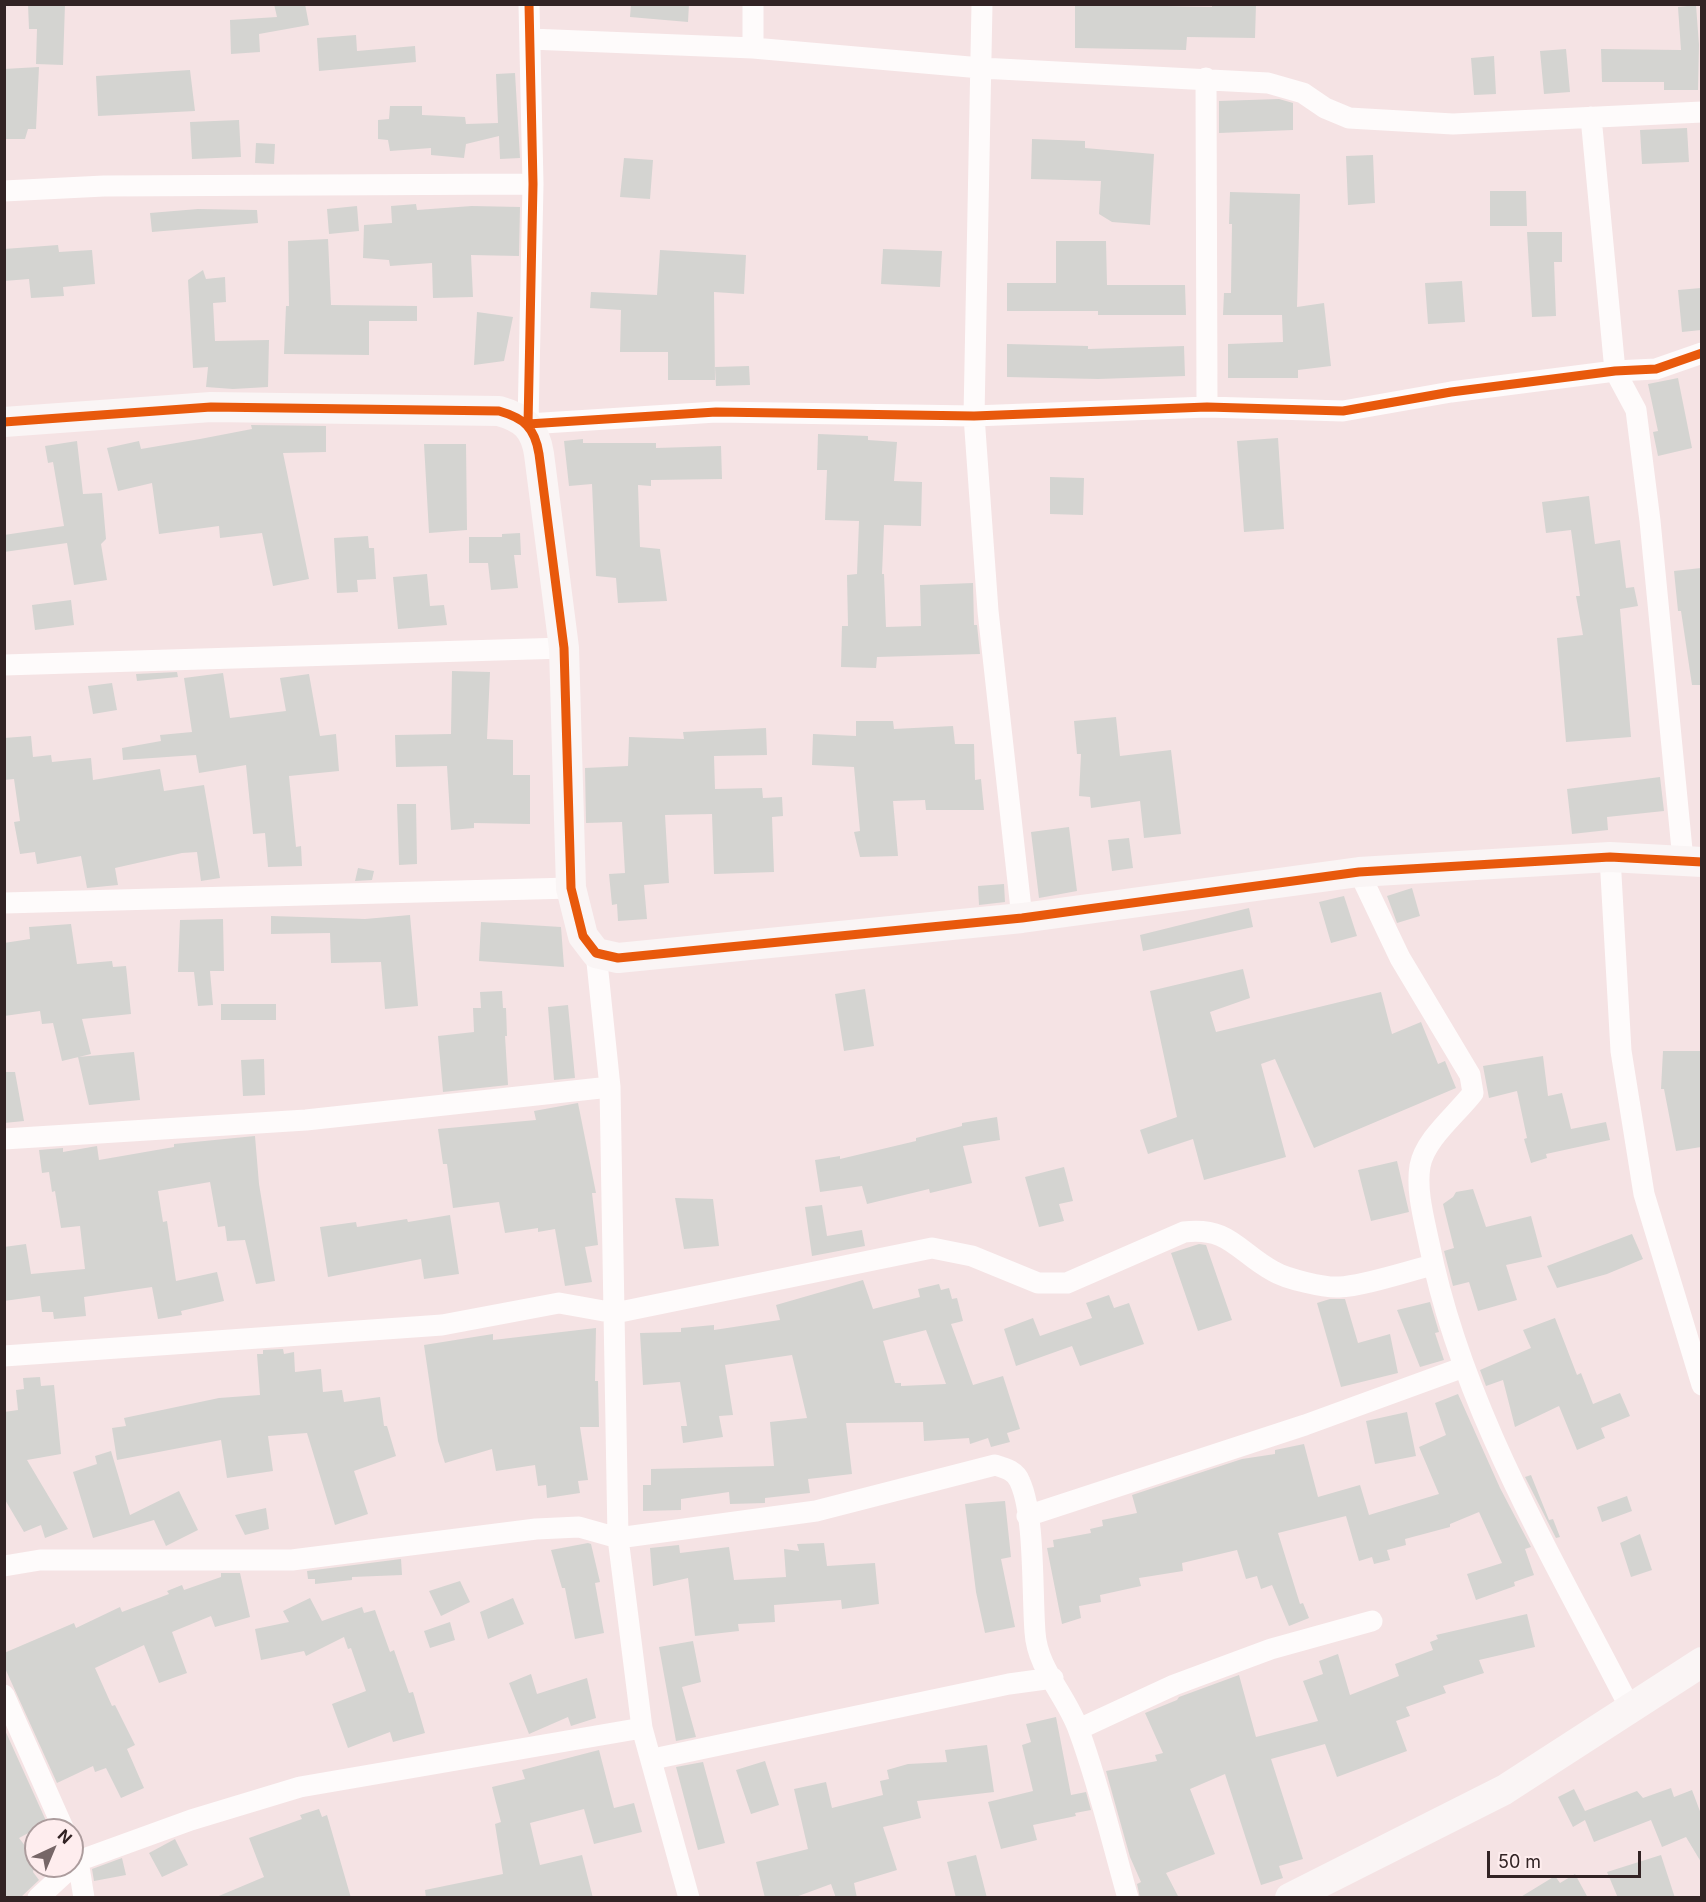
<!DOCTYPE html>
<style>
body{margin:0}
#map{position:relative;width:1706px;height:1902px;overflow:hidden;background:#f5e3e4;font-family:Inter,sans-serif}
canvas{display:block}
.frame{position:absolute;inset:0;border:6px solid #322324;pointer-events:none}
.north{position:absolute;left:24px;top:1818px;width:60px;height:60px;box-sizing:border-box;background:#feedee;border:2px solid #ac9c9d;border-radius:50%;rotate:44deg;font-size:16px;font-weight:700;line-height:24px;text-align:center;color:#322324}
.north::after{content:'';display:block;margin:auto;width:21px;height:27px;background:#766667;clip-path:polygon(50% 0,100% 100%,50% 72%,0 100%)}
.scale{position:absolute;left:1487px;top:1851px;width:154px;height:27px;box-sizing:border-box;border:3px solid #322324;border-top:0;padding-left:8px;font-size:18px;line-height:21px;white-space:nowrap;color:#322324;-webkit-text-stroke:4px #feedee;paint-order:stroke}
</style>
<div id="map">
<canvas width="1706" height="1902"></canvas>
<div class="frame"></div>
<div class="north">N</div>
<div class="scale">50 m</div>
</div>
<script>
const ctx = document.querySelector('canvas').getContext('2d');
ctx.lineJoin = 'round';
function fillPath(path, color) { ctx.fillStyle = color; ctx.fill(path, 'evenodd'); }
function trace(path, color, width, dash) { ctx.strokeStyle = color; ctx.lineWidth = width; ctx.lineCap = dash ? 'butt' : 'round'; ctx.setLineDash(dash || []); ctx.stroke(path); }
fillPath(new Path2D(`
 M28 4H65L63 65 36 64 37 29H29Z
 M274 4H305L309 25 259 34 260 52 231 54 230 20 277 17Z
 M631 4H689L688 22 630 17Z
 M1075 4 1212 7V4H1256L1255 38 1187 37 1186 50 1075 48Z
 M1696 5 1699 45 1698 90H1664V82H1602L1601 49 1681 50 1678 7Z
 M356 35 357 51 415 46 416 62 319 71 317 38Z
 M1566 49 1570 92 1544 94 1540 51Z
 M1494 56 1496 94 1474 95 1471 58Z
 M39 67 36 129H28L25 139H4V69Z
 M190 70 195 111 98 116 96 76Z
 M515 73 520 158 500 159 499 136 466 144 464 158 431 155V148L390 151 388 140 378 139V120L389 119 390 106H422V115L465 117 466 124 498 123 496 74Z
 M1279 99 1293 103V130L1219 133V101Z
 M239 120 241 157 192 159 190 122Z
 M1687 128 1689 162 1642 164 1640 130Z
 M1032 139 1085 141V148L1154 154 1150 225 1112 222 1099 214 1101 181 1031 179Z
 M256 143 275 144 274 164 255 163Z
 M1373 155 1375 203 1348 205 1346 156Z
 M624 158 653 160 650 199 620 197Z
 M1490 191H1526L1527 226H1490Z
 M1230 192 1300 194 1297 307 1324 303 1331 366 1298 370V378H1228V344L1283 342 1282 315H1223L1224 293H1231L1232 224H1229Z
 M416 204 417 210 472 206 520 207 519 256 471 255 473 297 433 298 432 263 390 266 389 260 363 258 364 225 392 223 391 206Z
 M357 206 359 231 329 234 327 209Z
 M198 209 257 210 258 223 152 232 150 213Z
 M1527 232H1562V262H1554L1556 316 1532 317Z
 M328 239 331 305 417 306V321H369V355L284 354 286 306H289L288 241Z
 M1056 241H1106L1107 285H1185L1186 315H1098V311H1007V283H1056Z
 M58 245 59 252 92 250 95 284 63 287 64 296 31 298 29 279 4 281V249Z
 M883 249 942 251 940 287 881 284Z
 M660 250 746 255 744 294 714 292 715 380H668V352H620L621 310 590 308 591 292 657 295Z
 M203 270 206 279 225 277 226 302 213 303 215 341 269 340 268 387 233 389 206 387 208 367 193 368 188 280Z
 M1462 281 1465 322 1428 324 1425 283Z
 M1701 288V330L1682 332 1678 290Z
 M477 312 513 317 504 361 474 365Z
 M1007 344 1088 346V349L1184 346 1185 376 1098 379 1007 377Z
 M749 366 750 385 716 386 715 367Z
 M1678 378 1692 448 1658 456 1653 432 1658 431 1648 384Z
 M251 425 326 426V452L283 453 309 579 273 586 262 533 220 538 219 526 159 534 152 483 118 491 107 448 139 441 141 449 200 439 252 429Z
 M818 434 868 436V440L897 442 894 481 922 482 921 526 884 525 882 574H884L886 627 921 626 920 585 973 583 974 625H977L980 654 877 657 876 668 841 667 842 626H848L847 575 857 574 859 521 825 520 827 470H817Z
 M1278 438 1284 529 1244 532 1237 441Z
 M583 439V443H656V448L721 446 722 479 651 480V486L638 485 640 547 660 549 667 601 618 603 616 578 596 576 592 484 569 486 564 441Z
 M77 441 83 494 102 493 106 539 101 544 107 580 74 585 67 543 4 552V535L64 526 53 462 48 463 45 446Z
 M424 444H466L467 530 429 533Z
 M1050 477 1084 478 1083 515 1050 514Z
 M1589 496 1595 544 1620 540 1626 588 1634 587 1638 606 1620 609 1631 737 1566 742 1557 638 1583 635 1576 596H1580L1571 530 1546 533 1542 502Z
 M520 533 521 555H514L518 588 491 590 488 563H469V537H502V534Z
 M368 536 369 548H374L376 579 357 580 358 592 337 593 334 538Z
 M1701 568V685H1692L1681 611H1678L1674 571Z
 M427 574 430 606 444 605 447 625 398 629 393 577Z
 M71 600 74 625 35 630 32 605Z
 M452 671 490 672 487 739 513 740V775H530V824L474 823V828L451 830 447 766 396 767 395 735 451 734Z
 M177 672 178 677 137 681 136 674Z
 M223 673 230 718 286 711 280 678 309 674 320 736 336 734 339 771 289 776 296 847 301 846 302 866 268 867 265 833 253 834 246 765 199 773 196 755 123 760 122 748 161 741 160 735 192 732 184 678Z
 M112 683 117 710 93 714 88 686Z
 M1116 717 1120 756 1171 750 1181 834 1144 838 1140 801 1091 808 1090 797 1079 796 1081 754H1077L1074 721Z
 M856 721H893L894 729 953 726 955 744H974L975 780 981 779 984 810H926L925 800 893 801 898 856 860 857 854 832 860 831 854 767 812 765 813 734 856 736Z
 M766 728 767 755 714 756 715 789 762 788 763 798 782 797 783 816 772 817 774 872 714 874 712 814 665 815 669 883 644 885 647 919 618 921 617 904 612 905 609 874 625 873 622 822 586 823 585 768 628 766 629 737 684 739 683 732Z
 M31 736 33 757 51 755 52 762 91 758 93 780 160 769 164 791 204 785 220 878 201 881 197 852 182 853 115 868 118 885 87 888 81 856 37 864 35 852 20 854 14 822 20 821 14 779 4 780V738Z
 M1660 777 1664 811 1607 817 1608 830 1572 834 1567 789Z
 M397 804H416L417 864 399 865Z
 M1069 827 1077 891 1039 898 1031 832Z
 M1129 838 1133 868 1112 871 1108 840Z
 M358 868 374 871 372 880 355 881Z
 M1004 884 1005 902 979 905 978 886Z
 M1412 888 1420 916 1397 923 1387 896Z
 M1344 896 1357 936 1331 943 1319 902Z
 M1249 908 1253 927 1143 951 1140 935Z
 M410 915 418 1006 385 1009 381 962 331 963 330 933 271 934V916L365 919Z
 M223 919 224 971H210L213 1005 198 1006 194 972H178L180 920Z
 M481 922 561 927 564 967 479 961Z
 M71 924 77 964 112 961 113 967 126 966 131 1014 82 1019 91 1054 62 1061 53 1023 42 1024 40 1011 4 1016V943L30 939 29 927Z
 M1243 969 1250 998 1210 1012 1216 1032 1381 992 1392 1034 1421 1022 1438 1064 1445 1061 1456 1088 1314 1148 1275 1059 1261 1064 1286 1157 1204 1180 1193 1139 1148 1154 1140 1130 1177 1117 1150 991Z
 M865 989 874 1046 844 1051 835 994Z
 M502 991 503 1008H506L507 1036H505L508 1085 443 1092 438 1036 474 1032 473 1008H481L480 992Z
 M221 1004H276V1020H221Z
 M568 1005 575 1078 554 1080 548 1007Z
 M1663 1051H1701V1147L1676 1151 1664 1089H1661Z
 M134 1052 140 1100 89 1105 78 1057Z
 M1543 1056 1548 1096 1562 1093 1571 1129 1606 1122 1610 1140 1546 1154 1547 1158 1531 1163 1524 1139 1527 1138 1517 1091 1489 1098 1483 1066Z
 M264 1059 265 1095 243 1096 241 1060Z
 M4 1072H15L24 1121 4 1123Z
 M578 1103 596 1193H592L598 1245 585 1247 592 1282 565 1286 555 1229 538 1232V1228L505 1233 499 1202 453 1208 447 1164H443L438 1129 536 1120 534 1111Z
 M997 1117 1000 1140 963 1146 972 1183 930 1193 929 1189 867 1204 862 1186 820 1192 815 1160 840 1156V1159L916 1141V1138L962 1126V1123Z
 M255 1136 259 1184 275 1281 256 1284 245 1240 227 1241 225 1226 218 1227 210 1182 158 1191 163 1222 167 1221 176 1281 217 1272 224 1301 181 1311 182 1315 158 1319 152 1287 84 1297 86 1316 54 1319 53 1312H42L40 1296 4 1301V1247L26 1244 31 1274 85 1269 80 1226 61 1228 55 1191 52 1192 49 1172 42 1173 39 1150 63 1148V1152L97 1146 99 1160 174 1147V1144Z
 M1397 1161 1409 1212 1371 1221 1358 1170Z
 M1064 1167 1073 1201 1059 1204 1064 1221 1039 1227 1025 1177Z
 M1473 1189 1486 1227 1531 1216 1542 1257 1506 1265 1517 1300 1478 1311 1469 1282 1453 1286 1444 1251 1454 1248 1443 1204 1453 1197 1456 1192Z
 M675 1198 713 1199 719 1246 684 1249Z
 M822 1205 827 1236 862 1230 865 1246 812 1256 805 1207Z
 M450 1215 459 1274 424 1279 421 1259 328 1277 320 1227 356 1222 357 1227 407 1219 408 1222Z
 M1632 1234 1643 1259 1607 1274 1557 1288 1547 1266Z
 M1199 1244 1206 1245 1232 1320 1198 1331 1171 1253Z
 M863 1280 873 1309 920 1297 918 1289 939 1284 941 1290 949 1288 952 1299 957 1298 963 1321 951 1324 973 1385 1003 1376 1020 1429 1007 1433 1010 1442 991 1447 988 1438 970 1444 969 1438 924 1441 923 1422 846 1423 852 1474 808 1479 810 1493 765 1498V1503L730 1504 729 1492 681 1499V1510L643 1511V1485H651V1469L774 1466 770 1422 807 1418 792 1355 725 1365 733 1415 719 1416 723 1437 683 1443 681 1426H687L680 1382 643 1385 640 1333 681 1332V1328L714 1325V1330L780 1320 776 1305ZM926 1330 946 1384 901 1386V1383H895L883 1341Z
 M1109 1295 1114 1308 1129 1303 1144 1344 1080 1366 1072 1346 1016 1366 1004 1329 1033 1318 1040 1336 1092 1318 1086 1303Z
 M1330 1299H1345L1358 1343 1390 1334 1398 1373 1341 1387 1317 1303Z
 M1430 1302 1439 1332 1435 1333 1444 1360 1420 1367 1397 1310Z
 M1555 1318 1577 1375 1581 1373 1593 1404 1620 1393 1630 1416 1601 1428 1605 1438 1577 1450 1559 1406 1515 1427 1503 1380 1486 1386 1480 1370 1531 1348 1523 1330Z
 M596 1328 595 1381H598L599 1427H580L588 1480 578 1481 580 1493 547 1498 546 1485 538 1486 535 1465 496 1471 492 1449 445 1463 438 1441 424 1345 493 1334V1340Z
 M283 1349 284 1354 294 1352 295 1372 321 1369 323 1392 342 1390 344 1402 380 1397 384 1426H387L396 1456 354 1471 368 1514 335 1525 307 1433 268 1436 273 1471 227 1478 221 1440 117 1460 112 1428 126 1426 124 1418 219 1398 260 1395 257 1354H263V1350Z
 M40 1377 41 1386 54 1385 61 1454 27 1460 68 1529 45 1538 41 1525 24 1532 4 1498V1412L18 1410 16 1390 24 1389 23 1378Z
 M1458 1394 1500 1488 1531 1547 1525 1549 1534 1575 1514 1582 1515 1586 1476 1600 1467 1574 1502 1563 1479 1512 1450 1524V1527L1405 1539 1406 1545 1387 1550 1390 1560 1374 1564 1372 1557 1359 1561 1346 1516 1278 1533 1300 1604 1303 1603 1309 1618 1289 1626 1272 1585 1261 1589 1257 1576 1246 1579 1237 1550 1182 1563 1183 1571 1139 1578 1141 1586 1100 1595 1101 1602 1079 1606 1081 1618 1062 1624 1047 1548 1054 1547 1053 1540 1091 1533 1090 1529 1103 1526 1102 1520 1137 1513 1132 1495 1242 1459 1275 1454V1450L1304 1444 1318 1497 1360 1485 1369 1515 1439 1494 1419 1447 1446 1435 1435 1403Z
 M1407 1412 1416 1456 1375 1464 1366 1421Z
 M111 1451 130 1515 179 1491 198 1530 166 1546 154 1520 93 1538 73 1472 97 1464 95 1456Z
 M1531 1475 1549 1520 1553 1519 1560 1537 1556 1538 1525 1477Z
 M1627 1496 1632 1511 1602 1522 1597 1507Z
 M1005 1501 1011 1557 1001 1559 1015 1627 985 1633 976 1592 965 1504Z
 M266 1508 269 1529 245 1535 235 1515Z
 M1640 1534 1652 1570 1631 1577 1620 1543Z
 M588 1543 591 1544 600 1582 595 1583 604 1633 575 1639 565 1588H562L551 1550Z
 M824 1543 827 1566 875 1563 879 1604 842 1609 841 1600 774 1605 775 1622 738 1624 739 1631 695 1636 688 1578 653 1586 650 1548 679 1545 680 1553 729 1547 734 1580 786 1577 784 1549 799 1551 797 1544Z
 M401 1559 402 1575 352 1577V1580L315 1584V1579H308L307 1571Z
 M221 1573H240L250 1617 215 1627 211 1616 172 1632 187 1673 159 1683 144 1645 95 1668 112 1706 115 1705 135 1745 127 1749 144 1788 121 1798 106 1768 95 1772 93 1766 57 1783 4 1666V1653L74 1623 76 1628 120 1607 122 1612 169 1594 167 1591 182 1585 184 1590 221 1577Z
 M460 1581 470 1602 441 1616 429 1591Z
 M310 1598 322 1621 362 1607 364 1613 375 1610 390 1652 394 1650 409 1693 413 1692 425 1733 393 1742 390 1732 348 1748 332 1704 366 1691 351 1648 348 1649 344 1637 306 1656 304 1651 261 1660 255 1629 289 1622 283 1611Z
 M513 1598 524 1624 488 1639 480 1612Z
 M1527 1614 1535 1647 1479 1660 1484 1673 1443 1686 1446 1693 1406 1707 1410 1716 1396 1721 1407 1751 1337 1777 1325 1744 1271 1759 1303 1859 1279 1866 1283 1878 1261 1885 1225 1774 1190 1789 1215 1854 1166 1873 1179 1898H1140L1137 1884 1141 1882 1130 1857 1106 1771 1157 1761 1155 1755 1163 1753 1145 1713 1177 1700 1179 1697 1239 1675 1256 1737 1318 1721 1303 1681 1323 1674 1319 1661 1338 1654 1350 1695 1399 1676 1395 1664 1433 1650 1430 1642 1438 1639 1436 1635Z
 M450 1622 455 1640 430 1648 424 1631Z
 M693 1641 701 1682 682 1687 696 1737 676 1741 659 1647Z
 M531 1674 537 1694 587 1678 596 1718 571 1726 568 1717 529 1734 509 1683Z
 M1056 1717 1071 1795 1086 1792 1091 1810 1075 1813 1076 1816 1033 1825 1037 1840 1001 1849 988 1802 1033 1791 1022 1745 1031 1742 1026 1724Z
 M4 1728 47 1823 19 1838 36 1860 33 1872 39 1880 20 1898H4Z
 M987 1745 994 1792 917 1801 921 1818 883 1827 897 1870 854 1883 857 1898H836L831 1884 793 1898H765L756 1862 808 1849 794 1789 826 1782 832 1808 883 1795 880 1781 889 1779 887 1770 908 1764 947 1762 945 1750Z
 M599 1750 614 1808 634 1803 642 1832 594 1844 584 1809 530 1823 540 1865 582 1855 593 1898H426L425 1890 503 1874 495 1824 501 1822 492 1787 525 1779 522 1770Z
 M765 1761 779 1805 751 1814 736 1770Z
 M703 1762 725 1843 698 1850 676 1767Z
 M1671 1788 1674 1797 1692 1790 1701 1814V1862L1686 1837 1662 1847 1651 1820 1594 1842 1585 1820 1573 1827 1558 1797 1574 1789 1585 1811 1637 1791 1643 1798Z
 M319 1809 322 1817 327 1815 351 1898H214L264 1877 249 1838 302 1819 300 1815Z
 M175 1839 188 1865 162 1877 149 1853Z
 M976 1855 987 1898H956L947 1862Z
 M1661 1855 1675 1898H1618L1607 1872Z
 M122 1858 126 1875 94 1881 92 1869Z
 M1575 1874 1588 1898H1519L1555 1876 1560 1883Z`), '#d4d4d1');
trace(new Path2D(`
 M529 4 533 184 528 424 716 412 974 416 1207 407 1343 411 1451 392 1615 371 1656 369 1702 353
 M982 4 974 416 988 611 1022 918
 M530 39 753 48 981 68 1268 83 1303 93 1325 108 1349 118 1453 124 1702 112
 M753 48V4
 M1206 78 1207 407
 M1591 117 1615 371 1636 410 1650 521 1683 860
 M4 191 104 186 533 184
 M4 665 564 648
 M1610 857 1621 1051 1644 1194 1702 1385
 M1359 872 1400 958 1470 1075 1473 1093C1456 1115 1425 1139 1420 1166 1416 1191 1424 1219 1429 1243 1462 1409 1554 1559 1630 1708
 M4 903 571 888
 M596 953 610 1087 618 1538 642 1728 689 1898
 M4 1139 306 1120 610 1087
 M4 1356 442 1325 559 1303 615 1313 932 1248 972 1256 1038 1283H1067L1184 1232C1229 1226 1239 1253 1273 1271 1286 1279 1325 1288 1339 1287 1364 1286 1408 1271 1433 1265
 M1027 1516 1305 1425 1464 1367
 M4 1566 40 1560H292L536 1529 579 1527 618 1538 816 1511 995 1465C1005 1468 1016 1471 1020 1482 1035 1515 1032 1594 1035 1632 1037 1669 1067 1696 1079 1731 1099 1785 1112 1842 1128 1898
 M4 1695 64 1830
 M1079 1729 1174 1685 1271 1649 1372 1621
 M653 1759 1009 1684 1053 1678
 M72 1847 78 1861 84 1898
 M38 1898 78 1861 191 1820 300 1787 642 1728`), '#fefbfb', 21);
trace(new Path2D(`
 M4 422 211 407 499 411C524 418 535 428 539 454L564 648 571 888 583 936 596 953 618 958 1022 918 1359 872 1610 857 1702 862
 M1290 1898 1504 1790 1702 1662`), '#faf5f5', 30);
trace(new Path2D(`
 M529 4 533 184 528 424 716 412 974 416 1207 407 1343 411 1451 392 1615 371 1656 369 1702 353
 M4 422 211 407 499 411C524 418 535 428 539 454L564 648 571 888 583 936 596 953 618 958 1022 918 1359 872 1610 857 1702 862`), '#e8590c', 9);
</script>
